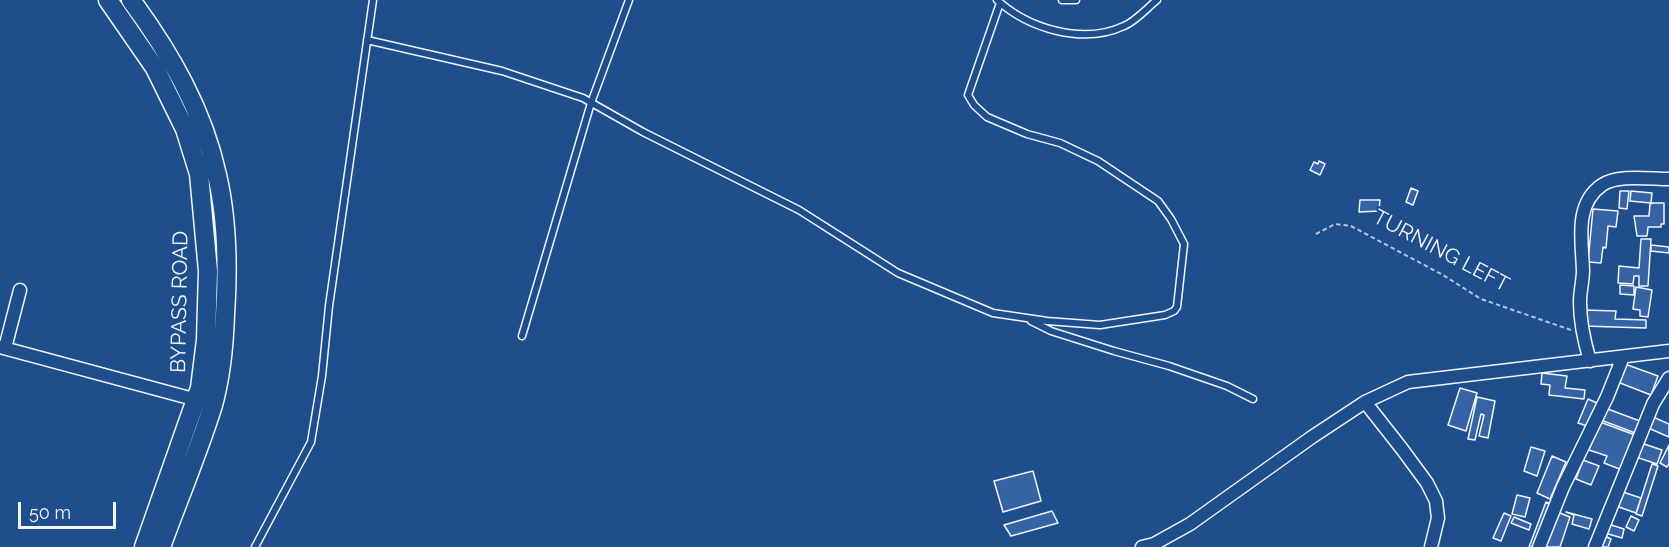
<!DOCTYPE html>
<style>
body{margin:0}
#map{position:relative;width:1669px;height:547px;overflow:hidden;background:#1f4e8c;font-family:Raleway,sans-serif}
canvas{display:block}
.scale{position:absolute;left:18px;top:502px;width:98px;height:27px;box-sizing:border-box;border:3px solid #f2f6ff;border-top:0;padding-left:8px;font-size:18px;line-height:21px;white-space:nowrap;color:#f2f6ff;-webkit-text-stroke:4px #1f4e8c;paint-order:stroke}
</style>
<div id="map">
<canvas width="1669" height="547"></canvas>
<div class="scale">50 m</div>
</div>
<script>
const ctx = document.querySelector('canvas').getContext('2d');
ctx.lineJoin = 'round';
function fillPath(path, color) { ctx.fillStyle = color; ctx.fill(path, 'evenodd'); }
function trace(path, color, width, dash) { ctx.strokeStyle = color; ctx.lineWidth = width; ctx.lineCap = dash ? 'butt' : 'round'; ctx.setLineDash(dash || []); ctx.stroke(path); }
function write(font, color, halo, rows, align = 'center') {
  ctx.font = font + ' Raleway,sans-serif'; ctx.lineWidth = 4.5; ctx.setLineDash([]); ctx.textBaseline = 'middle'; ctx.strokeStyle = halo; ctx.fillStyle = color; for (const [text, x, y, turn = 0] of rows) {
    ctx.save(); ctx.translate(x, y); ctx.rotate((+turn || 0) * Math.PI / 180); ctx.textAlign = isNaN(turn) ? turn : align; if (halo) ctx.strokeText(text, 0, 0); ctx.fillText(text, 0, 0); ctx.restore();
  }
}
const building = new Path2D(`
 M1319 161 1325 164 1320 175 1310 170 1314 162 1318 164Z
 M1411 188 1418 191 1413 205 1406 202Z
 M1620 191H1629L1627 209 1619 208Z
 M1631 191 1652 193 1651 203 1630 201Z
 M1360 200H1380L1379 211 1359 212Z
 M1653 203H1664V224H1661V227H1648L1647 236H1637L1634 216H1649L1650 204Z
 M1593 209 1618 211 1616 227 1608 226 1606 248 1603 247 1601 263 1588 262Z
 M1641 239H1651L1648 286H1639V276H1634L1633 284 1618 283 1619 266 1639 268Z
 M1651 245 1669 247V253L1651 251Z
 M1620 285 1634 286V295L1620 294Z
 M1636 287 1652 290 1648 317 1640 316V310L1633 309Z
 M1583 310 1616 311 1615 319 1646 320V328L1583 326Z
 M1622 363 1658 376 1651 395 1615 381Z
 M1542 373 1567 376 1565 388 1585 390 1584 399 1549 395 1550 385 1541 384Z
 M1460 388 1477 393 1466 431 1448 425Z
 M1477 397 1495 401 1488 438 1479 436 1484 415 1481 414 1475 440 1468 439Z
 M1588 399 1597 403 1587 426 1578 423Z
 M1605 408 1640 421 1635 433 1601 420Z
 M1651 416 1669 424V437L1646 427Z
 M1600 422 1635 435 1622 470 1604 463 1607 456 1589 450Z
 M1638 442 1662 450 1657 464 1633 456Z
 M1669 445V464L1667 467 1660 463Z
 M1531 447 1545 451 1537 476 1524 471Z
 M1552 456 1566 462 1550 499 1537 493Z
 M1583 460 1599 466 1591 485 1576 479Z
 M1652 464 1658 466 1642 516 1636 514Z
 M1033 471 1041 501 1003 512 994 481Z
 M1620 491 1641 498 1636 513 1616 506Z
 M1517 495 1530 498 1525 517 1512 514Z
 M1546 502 1554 505 1539 547H1529Z
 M1052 511 1058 523 1011 536 1004 525Z
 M1555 511 1570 517 1560 547H1543Z
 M1566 512 1592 519 1589 529 1572 524 1574 515Z
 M1504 513 1511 516 1501 541 1493 538Z
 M1631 516 1639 520 1634 531 1626 527Z
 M1514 517 1531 524 1529 530 1511 523Z
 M1608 524 1624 529 1622 538 1605 533Z
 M1601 534 1611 539 1608 547H1596Z`);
fillPath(building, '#3563a3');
trace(building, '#f2f6ff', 1.5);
const service = new Path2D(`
 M997 0C1029 29 1083 45 1124 26 1136 21 1147 8 1157 0
 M1062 0H1076
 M367 40 502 71 583 98 643 132 799 210 898 273 993 313 1047 321 1100 325 1165 315 1174 311 1177 307 1184 244 1171 219 1158 201 1098 161 1060 143 1027 134 987 117 974 105 968 95 1000 3
 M1031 321 1051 331 1114 351 1169 366 1227 386 1253 399
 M522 336 591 103 629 0
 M255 547 311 442 322 376 329 306 373 0`);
const minor = new Path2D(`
 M0 347 197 400
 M5 348 20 290
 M1590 361C1584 341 1580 322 1580 302 1580 291 1583 281 1583 270 1582 241 1574 204 1602 185 1617 174 1650 179 1669 179
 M1365 402 1402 449 1427 483 1436 501 1438 518 1431 547
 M1142 547 1154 544 1190 524 1312 437 1365 402 1408 382 1669 351
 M1539 547 1563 487 1607 397 1623 357
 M1595 547 1653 404 1669 378`);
const primary = new Path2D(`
 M108 0 155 68 185 129 199 174 208 271 206 340 200 388 144 547
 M131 0C170 53 203 110 217 175 227 218 228 271 225 315 224 345 221 376 213 405 198 453 178 500 161 547`);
trace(service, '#f2f6ff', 9);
trace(minor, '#f2f6ff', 15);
trace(primary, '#f2f6ff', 21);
trace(new Path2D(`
 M1316 234 1335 224 1351 226 1443 275 1481 299 1571 330`), '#b3c4dc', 2, [4.5, 3]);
trace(service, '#1f4e8c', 6);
trace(minor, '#1f4e8c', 12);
trace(primary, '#1f4e8c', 18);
write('21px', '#f2f6ff', '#1f4e8c', [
 ["TURNING LEFT",1441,251,28],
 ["BYPASS ROAD",180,302,-89]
]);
</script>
